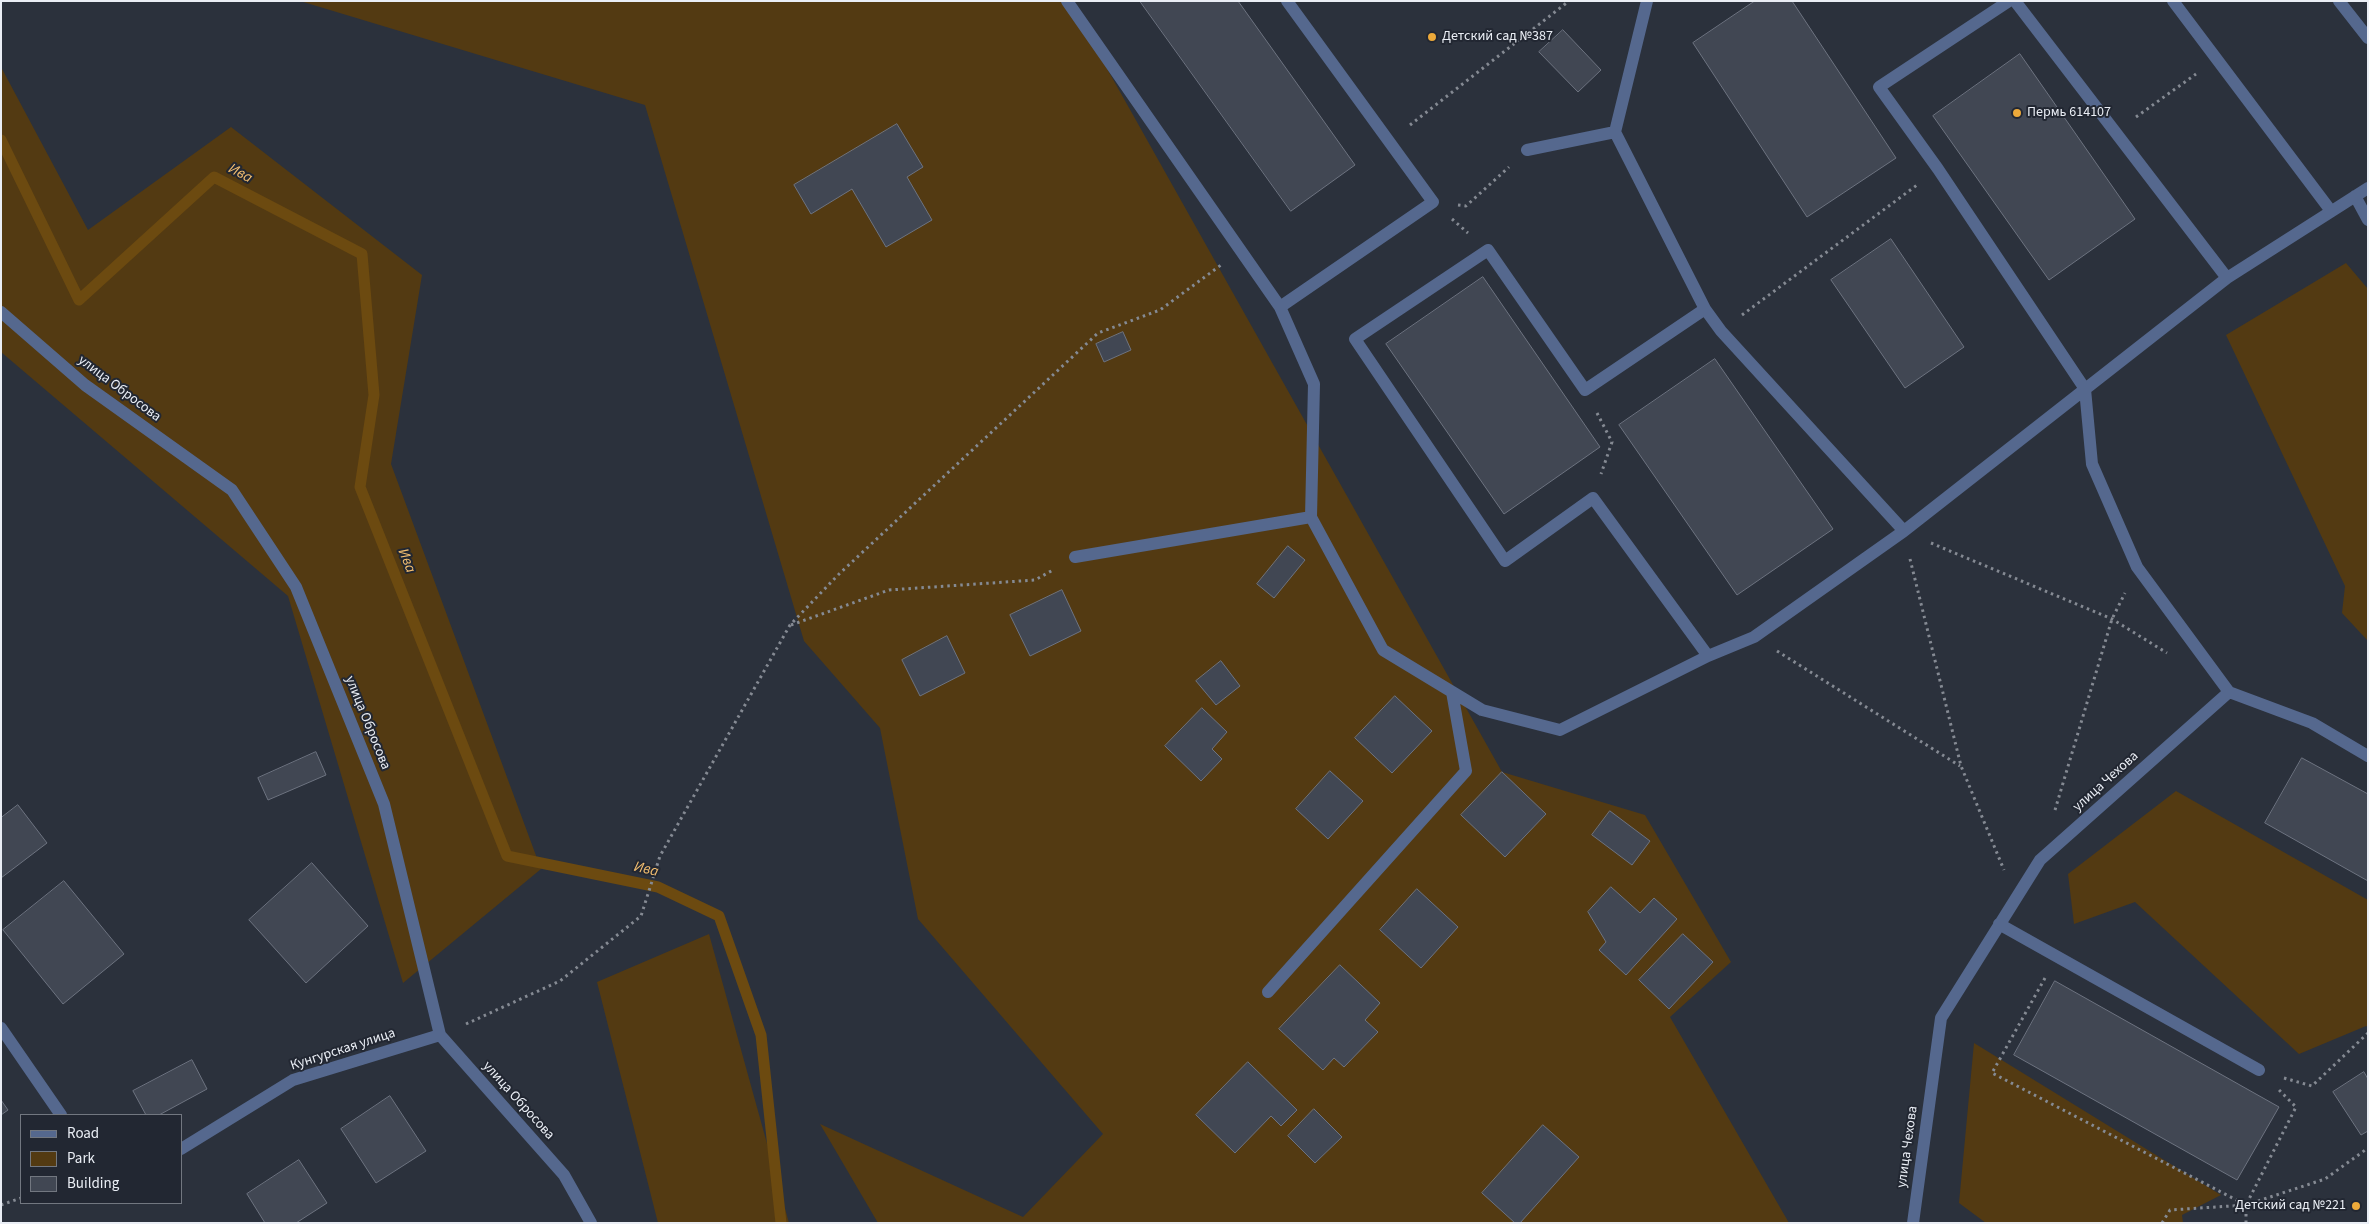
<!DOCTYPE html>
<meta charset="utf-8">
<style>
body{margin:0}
#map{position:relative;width:2369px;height:1224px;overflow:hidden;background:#2b313c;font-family:"Source Sans 3",sans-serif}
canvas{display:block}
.frame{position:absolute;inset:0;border:2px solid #eaeef5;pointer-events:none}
.legend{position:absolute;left:20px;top:1114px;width:162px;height:90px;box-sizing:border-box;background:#222732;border:1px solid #727780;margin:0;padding:6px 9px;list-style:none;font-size:15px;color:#eaeef5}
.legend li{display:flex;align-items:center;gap:10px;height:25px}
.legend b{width:25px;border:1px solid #727780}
</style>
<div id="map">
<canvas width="2369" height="1224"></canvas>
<div class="frame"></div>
<ul class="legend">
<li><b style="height:6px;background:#55688e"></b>Road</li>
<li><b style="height:14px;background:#533a12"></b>Park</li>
<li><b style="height:14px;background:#414753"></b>Building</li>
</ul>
</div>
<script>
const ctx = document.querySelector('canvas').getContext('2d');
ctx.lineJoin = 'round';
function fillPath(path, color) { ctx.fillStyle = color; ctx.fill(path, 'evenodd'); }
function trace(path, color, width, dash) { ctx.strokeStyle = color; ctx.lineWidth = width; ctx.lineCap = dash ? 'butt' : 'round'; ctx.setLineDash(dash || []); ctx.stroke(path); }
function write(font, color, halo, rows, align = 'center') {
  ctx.font = font + ' "Source Sans 3",sans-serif'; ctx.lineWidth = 4; ctx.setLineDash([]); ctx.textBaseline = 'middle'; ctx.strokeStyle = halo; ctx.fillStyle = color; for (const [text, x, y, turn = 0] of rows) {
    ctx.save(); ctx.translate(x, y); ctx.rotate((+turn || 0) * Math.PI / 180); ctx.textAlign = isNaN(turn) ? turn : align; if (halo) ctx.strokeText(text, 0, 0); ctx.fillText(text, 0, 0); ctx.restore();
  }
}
fillPath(new Path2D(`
 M300 1H1069L1502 772 1645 815 1731 962 1670 1017 1789 1223H878L820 1124 1023 1217 1103 1134 918 919 880 728 804 641 645 105Z
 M1 67 88 230 231 127 422 275 391 464 541 869 403 983 288 596 1 352Z
 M2346 263 2368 289V641L2342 613 2345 586 2226 335Z
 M2176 791 2368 900V1027L2366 1026 2299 1054 2135 902 2074 924 2068 874Z
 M709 934 789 1223H658L597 982Z
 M1974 1043 2221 1195 2182 1215 2183 1223H1986L1959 1203Z`), '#533a12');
trace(new Path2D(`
 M1 140 79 300 214 177 362 254 374 395 360 487 507 856 658 887 719 916 761 1035 781 1223`), '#6c4a10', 11);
const building = new Path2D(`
 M1140 1H1238L1355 165 1291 211Z
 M1755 1H1792L1896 158 1807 217 1693 43Z
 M1563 30 1601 70 1578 92 1539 52Z
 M2020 54 2135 219 2049 280 1933 116Z
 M897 124 923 167 907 177 932 220 886 247 852 189 811 214 794 185Z
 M1891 239 1964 347 1905 388 1831 280Z
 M1483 277 1600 447 1504 514 1386 344Z
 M1123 332 1131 350 1104 362 1096 344Z
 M1715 359 1833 529 1737 595 1619 425Z
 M1288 546 1305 560 1274 598 1257 584Z
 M1062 590 1081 631 1030 656 1010 615Z
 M947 636 965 673 920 696 902 660Z
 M1221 661 1240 686 1216 705 1196 681Z
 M1395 696 1432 731 1392 773 1355 738Z
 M1202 708 1227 732 1212 749 1222 759 1201 781 1165 746Z
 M316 752 326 775 268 800 258 778Z
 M2302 758 2368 794V881L2265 823Z
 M1330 771 1363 801 1328 839 1296 809Z
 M1502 772 1546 814 1505 857 1461 815Z
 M18 805 47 843 1 878V818Z
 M1610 811 1650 841 1632 865 1592 835Z
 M312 863 368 926 306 983 249 920Z
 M64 881 124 954 63 1004 3 930Z
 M1611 887 1640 913 1654 898 1677 919 1626 975 1599 950 1606 942 1588 912Z
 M1417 889 1458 927 1421 968 1380 930Z
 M1683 934 1713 962 1669 1009 1639 980Z
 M1340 965 1380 1003 1365 1020 1378 1032 1344 1067 1334 1058 1323 1070 1279 1029Z
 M2055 981 2279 1107 2237 1180 2014 1055Z
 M192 1060 207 1089 159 1115H146L133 1091Z
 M1248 1062 1297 1110 1281 1126 1271 1116 1235 1153 1196 1115Z
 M2364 1072 2368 1079V1131L2361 1135 2333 1092Z
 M390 1096 426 1151 376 1183 341 1129Z
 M1 1100 8 1110 1 1115Z
 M1314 1109 1342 1137 1315 1163 1288 1136Z
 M1543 1125 1579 1157 1520 1223H1515L1482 1193Z
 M299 1160 327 1203 296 1223H265L247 1194Z`);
fillPath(building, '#414753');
trace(building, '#6d7380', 1);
trace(new Path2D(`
 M2136 117 2196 74
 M1410 125 1569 1
 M1458 205 1466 206 1509 167
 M1452 219 1468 233
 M1742 315 1917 185
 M1597 413 1612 442 1601 474
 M1931 543 2112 619 2167 653
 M1910 559 1961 766 2004 870
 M791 625 889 590 1035 580 1053 570
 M1777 651 1960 766
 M2055 810 2112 619 2125 593
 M2045 978 1992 1073 2246 1205
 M466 1024 560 981 641 916 660 856 790 625 838 575 1098 333 1160 310 1221 265
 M2284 1078 2312 1086 2368 1033
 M1 1205 21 1198
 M2162 1223 2170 1210 2246 1205 2325 1179 2368 1148
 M2246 1223V1205L2296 1107 2277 1088`), '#858a93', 3, [2.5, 4]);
trace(new Path2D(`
 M1067 1 1280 307 1314 384 1311 517 1383 650 1482 710 1560 730 1708 656 1754 637 1904 531 2227 278 2368 188
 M1647 1 1615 132 1705 309
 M2015 1 2227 278
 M2173 1 2331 211
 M2339 1 2368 38
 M1527 150 1615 132
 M2355 196 2368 220
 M1280 307 1433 202 1287 1
 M1 312 85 385 232 490 296 587 384 804 440 1035 564 1175 591 1223
 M1075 557 1311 517
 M1708 656 1593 498 1505 561 1355 339 1488 250 1585 390 1705 309 1721 331 1904 531
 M2229 692 2312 723 2368 756
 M1999 924 2259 1070
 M1268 992 1466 771 1452 692
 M1 1028 61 1115
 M181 1149 293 1080 440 1035
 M1913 1223 1941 1018 2040 860 2229 692 2137 567 2092 464 2085 389 1938 169 1879 87 2009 1`), '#55688e', 12);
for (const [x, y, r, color] of [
 [1432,37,5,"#eca93a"],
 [2017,113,5,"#eca93a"],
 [2356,1206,5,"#eca93a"]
]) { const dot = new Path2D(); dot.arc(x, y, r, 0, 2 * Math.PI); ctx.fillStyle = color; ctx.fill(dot); trace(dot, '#222732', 2); }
write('14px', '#eaeef5', '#222732', [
 ["Детский сад №387",1442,37],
 ["Пермь 614107",2027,113],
 ["Детский сад №221",2346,1206,"right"]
], 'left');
write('14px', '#eaeef5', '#222732', [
 ["улица Обросова",119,389,37],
 ["улица Обросова",367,723,68],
 ["улица Чехова",2106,782,-42],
 ["Кунгурская улица",343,1050,-18],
 ["улица Обросова",518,1101,48],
 ["улица Чехова",1908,1147,-82]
]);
write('italic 15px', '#f4bf70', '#222732', [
 ["Ива",240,174,28],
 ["Ива",406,561,68],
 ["Ива",646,870,13]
]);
</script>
